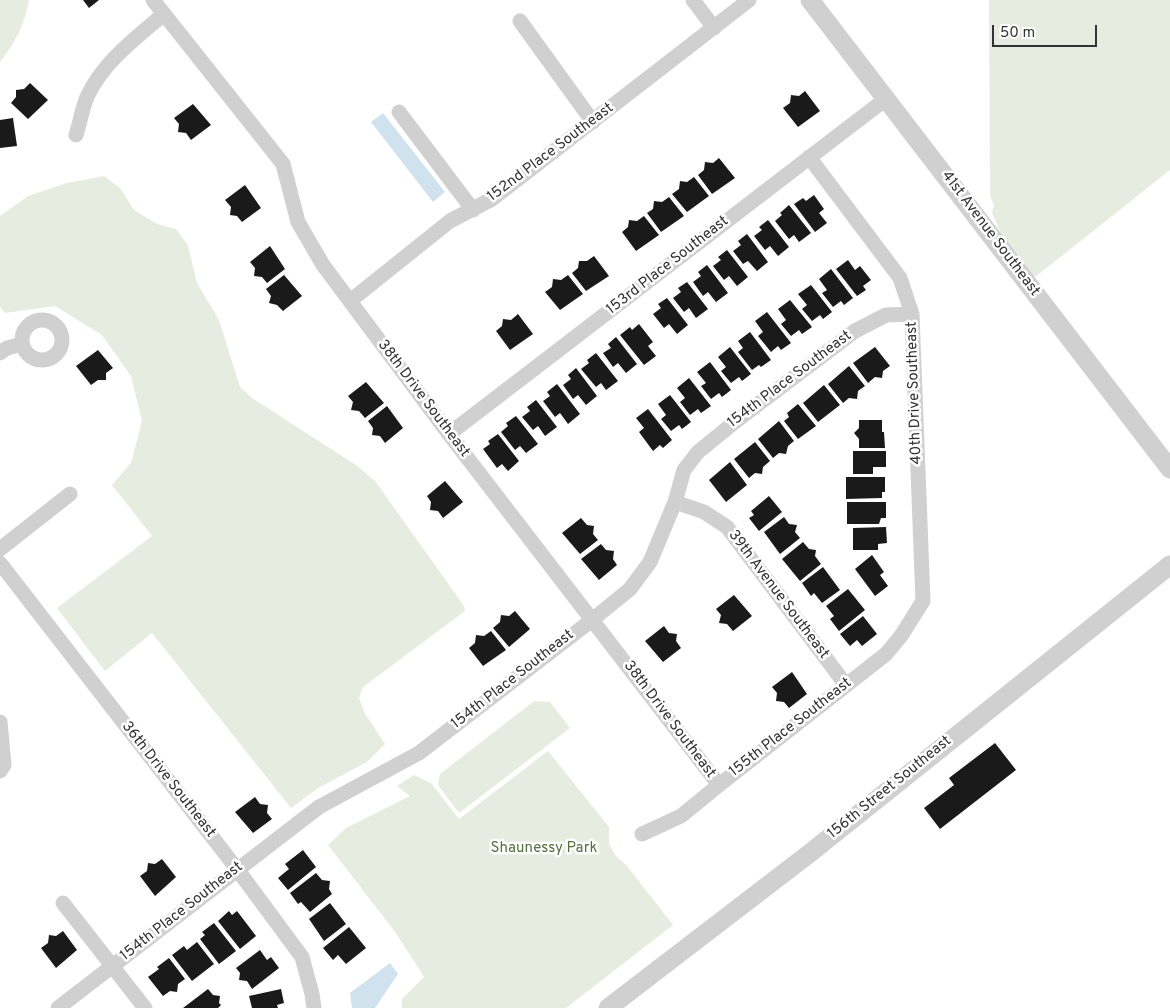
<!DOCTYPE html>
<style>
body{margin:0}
#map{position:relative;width:1170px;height:1008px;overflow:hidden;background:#fff;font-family:Overpass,sans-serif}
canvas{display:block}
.scale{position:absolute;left:992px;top:25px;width:105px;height:22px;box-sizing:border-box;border:2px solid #333;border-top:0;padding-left:6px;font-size:15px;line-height:18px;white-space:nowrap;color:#333;-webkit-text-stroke:4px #fff;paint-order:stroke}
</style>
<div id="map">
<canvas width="1170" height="1008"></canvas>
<div class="scale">50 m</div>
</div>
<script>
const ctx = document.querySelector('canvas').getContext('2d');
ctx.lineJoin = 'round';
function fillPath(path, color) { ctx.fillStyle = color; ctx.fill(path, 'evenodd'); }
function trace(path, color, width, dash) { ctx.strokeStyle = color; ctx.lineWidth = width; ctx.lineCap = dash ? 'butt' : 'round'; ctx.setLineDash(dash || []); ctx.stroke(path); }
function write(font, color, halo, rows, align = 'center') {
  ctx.font = font + ' Overpass,sans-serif'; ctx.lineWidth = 5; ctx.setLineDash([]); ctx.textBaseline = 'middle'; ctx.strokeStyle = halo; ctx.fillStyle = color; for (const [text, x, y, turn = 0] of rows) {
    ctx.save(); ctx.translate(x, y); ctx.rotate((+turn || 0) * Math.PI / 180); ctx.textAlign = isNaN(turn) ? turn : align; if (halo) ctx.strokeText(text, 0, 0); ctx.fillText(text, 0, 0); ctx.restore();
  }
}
fillPath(new Path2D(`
 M0 0H29C25 24 15 43 0 62Z
 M989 0H1170V170L1034 278 1003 238 992 213 994 205 990 196Z
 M104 176 121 189 134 210 157 224 176 229 188 246 197 283 219 320 240 387 252 398 356 465 375 481 464 606 465 611 363 687 359 698 364 712 385 744 367 762 318 788 291 808 152 633 105 671 57 608 152 536 112 485 131 463 142 421 131 376 102 335 55 306 5 313 0 307V216L28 196 67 183Z
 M534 701 550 702 570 728 459 813 438 785 440 774Z
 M548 751 609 827V844L616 856 627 866 673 925 566 1008H402V999L424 977 396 933 328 845 346 828 410 796 397 786 414 775 431 783 459 819Z`), '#e6ecdf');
fillPath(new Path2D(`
 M383 113 445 192 433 202 371 122Z
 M390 963 398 974 375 1008H352L350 993Z`), '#cfe2ee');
fillPath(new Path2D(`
 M83 0H99L89 8Z
 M30 83 48 100 28 119 11 103 16 97V90L24 89Z
 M805 91 820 111 798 127 783 108 790 103 791 95 799 96Z
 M193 104 211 125 191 140 186 133 178 132 179 124 174 118Z
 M13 118 17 146 0 148V120Z
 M719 158 735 178 712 194 698 175 704 170 705 162 713 163Z
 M694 177 709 196 687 212 672 194 679 189 680 181 687 182Z
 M245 185 261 208 242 222 237 216 230 215 231 207 225 200Z
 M814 195 824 209 819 213 827 223 815 232 794 204 803 198 806 201Z
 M669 197 684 216 661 232 647 213 653 209 654 201 662 202Z
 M789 205 811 233 799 242 794 235 789 239 775 221 782 215 780 213Z
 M644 216 659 235 636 251 622 232 628 227 629 220 637 221Z
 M768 220 789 247 778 256 770 246 765 250 754 236 762 230 759 227Z
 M747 234 768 262 757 271 748 261 743 264 733 251 741 245 738 241Z
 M270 246 285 269 267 283 262 277 254 276 255 268 250 262Z
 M727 250 748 277 737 286 729 276 724 280 713 266 721 260 718 257Z
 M594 256 609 276 586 291 572 273 578 268 579 261H587Z
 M848 260 855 270 860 266 871 280 863 286 866 290 857 296 836 269Z
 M707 265 728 293 716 302 708 292 703 296 693 282 701 276 698 272Z
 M831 269 853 298 844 305 841 301 833 307 822 293 827 290 819 279Z
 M284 275 302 296 283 311 277 305 269 303 271 296 266 289Z
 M568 275 583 294 560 310 545 292 552 287 553 279 561 280Z
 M687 282 708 309 696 318 689 308 684 312 673 298 681 292 678 288Z
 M811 285 832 312 823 319 820 315 812 321 802 309 807 305 798 294Z
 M667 298 688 325 677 334 669 324 664 328 653 314 661 308 658 304Z
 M790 300 812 327 802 334 799 330 791 336 781 324 786 320 778 309Z
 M767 312 791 343 781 350 778 346 771 352 758 336 763 332 755 321Z
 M518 314 533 334 510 350 496 331 502 326 503 319 511 320Z
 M639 324 653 342 648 346 656 356 644 365 620 335 630 327 632 330Z
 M750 332 771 360 761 367 759 365 752 370 738 352 743 348 738 341Z
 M616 337 637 364 626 373 618 363 613 367 603 353 611 348 608 344Z
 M730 347 751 374 742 381 739 377 731 383 721 371 726 367 718 357Z
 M875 347 890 366 883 371 882 378 875 377 868 383 853 363Z
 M98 350 113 368 106 373V380H98L91 385 76 366Z
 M596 353 618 381 606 390 601 383 596 387 581 369 589 363 587 360Z
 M710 362 731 390 722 397 719 393 711 399 701 386 706 383 697 372Z
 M849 366 865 386 858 391 857 399 849 398 843 403 828 384Z
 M576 368 597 396 586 405 578 395 573 399 563 385 571 379 568 375Z
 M689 378 711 406 701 413 698 409 690 415 680 402 685 398 677 388Z
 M366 382 384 403 365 418 359 411 351 410 353 402 348 396Z
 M557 384 580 414 568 424 560 413 555 417 543 401 550 396 547 392Z
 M824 385 840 405 818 422 803 403Z
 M670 395 691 422 682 429 679 425 671 431 661 419 666 415 658 404Z
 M536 400 557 427 545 436 538 426 533 430 522 417 530 411 527 407Z
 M798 404 816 426 798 439 784 421 789 417 787 413Z
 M387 406 403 428 385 443 380 436 372 435 373 428 368 421Z
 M648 409 672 440 663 448 660 445 653 451 639 432 644 428 636 418Z
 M516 416 538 444 526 453 520 446 515 450 501 432 508 426 506 423Z
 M859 420H882V432H884L885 448H859V439L854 433 859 428Z
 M779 421 794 441 788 446 786 454 779 453 773 458 758 439Z
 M498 434 519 461 508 471 502 464 497 468 483 449 490 444 488 441Z
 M755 442 770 461 763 467 762 474 755 473 749 478 734 459Z
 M853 451H886V467H873V474H853Z
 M730 462 747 485 726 502 709 480Z
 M846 477H885V492H882V498L846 499Z
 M445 481 463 502 443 518 438 511 430 510 431 502 427 496Z
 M769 496 782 512 759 531 749 518 754 515 751 511Z
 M847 502H886V518H881L879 524H847Z
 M784 517 789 524 797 525 795 532 800 538 780 554 764 532Z
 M581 518 587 525 594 526 593 534 598 540 580 554 562 533Z
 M886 527 887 543 878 544V550H853V528Z
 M803 542 809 549 816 550 815 556 821 564 800 581 782 559Z
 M601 544 606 550 614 551 613 559 617 565 599 580 581 559Z
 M872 555 884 572 880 575 888 586 875 596 855 569Z
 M823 567 840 590 822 603 814 593 811 596 802 583Z
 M848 589 865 610 839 631 830 619 834 616 826 606Z
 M734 595 752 616 733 631 727 624 719 623 721 615 716 609Z
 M515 611 530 629 509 647 493 628 500 622 501 615 509 616Z
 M863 616 877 634 862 646 857 640 850 646 840 634Z
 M664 626 669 633 677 634 676 641 681 648 663 662 645 641Z
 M491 631 506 650 483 666 469 648 475 643 476 635 484 636Z
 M792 672 807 694 789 708 784 702 776 701 777 693 772 687Z
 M995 743 1016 770 940 829 924 808 954 785 949 778Z
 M255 797 260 804 268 805 267 813 272 819 253 833 235 812Z
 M303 850 316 867 288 890 278 878 289 869 285 864Z
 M162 859 176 877 155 896 140 876 147 871 148 863 155 864Z
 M316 873 322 880 330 881 329 889 332 894 310 912 301 902 298 904 290 893Z
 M330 903 346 924 324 941 309 919Z
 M229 911 232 915 237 911 256 936 240 949 218 921Z
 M214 923 236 951 219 964 200 939 205 935 202 932Z
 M349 927 366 948 346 964 338 955 333 960 323 948Z
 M63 931 77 950 56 968 41 948 48 943 49 935 56 936Z
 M197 942 214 964 192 981 172 955 184 946 187 950Z
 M260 950 267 960 271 957 279 968 252 989 247 981 239 980 240 973 236 968Z
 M169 958 185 979 178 984 177 992 170 991 163 996 148 977 159 969 157 967Z
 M208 989 213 995 220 996 219 1003 221 1005 218 1008H183Z
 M281 989 284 1003 277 1005 278 1008H252L249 996Z`), '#1a1a1a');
trace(new Path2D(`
 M153 0 283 164 298 222 323 265 449 434 719 785
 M693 0 714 28
 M520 21 593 122
 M399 112 473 210
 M76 135C80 123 82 109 87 97 103 62 136 38 164 14
 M350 301 450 221 492 199 749 0
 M22 340a20 20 0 1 1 40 0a20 20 0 1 1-40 0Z
 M0 353 7 348 22 344
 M449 434 887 98
 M675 502 704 512 727 527 846 685
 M0 549 70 494
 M0 563 237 869 302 957 312 994 314 1008
 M0 722 4 765 0 771
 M642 834 681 816 719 785 886 654 901 636 923 601 912 314 900 278 809 157
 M63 903 145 1008
 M58 1008 319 807 419 753 592 620 630 589 650 562 675 502 684 470 698 452 736 421 855 331 886 315 912 314`), '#d0d0d0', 15);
trace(new Path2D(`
 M810 0 1170 469
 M608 1008 810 853 1170 565`), '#d0d0d0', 19);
write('15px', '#333', '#fff', [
 ["152nd Place Southeast",551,153,-37],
 ["41st Avenue Southeast",990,234,53],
 ["153rd Place Southeast",668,266,-38],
 ["154th Place Southeast",790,380,-37],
 ["40th Drive Southeast",915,393,-92],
 ["38th Drive Southeast",423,399,53],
 ["39th Avenue Southeast",778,595,53],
 ["154th Place Southeast",513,680,-38],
 ["38th Drive Southeast",669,720,53],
 ["155th Place Southeast",791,728,-38],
 ["36th Drive Southeast",168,780,52],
 ["156th Street Southeast",890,788,-39],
 ["154th Place Southeast",182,912,-38]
]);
write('15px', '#56703f', '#fff', [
 ["Shaunessy Park",544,849]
]);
</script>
